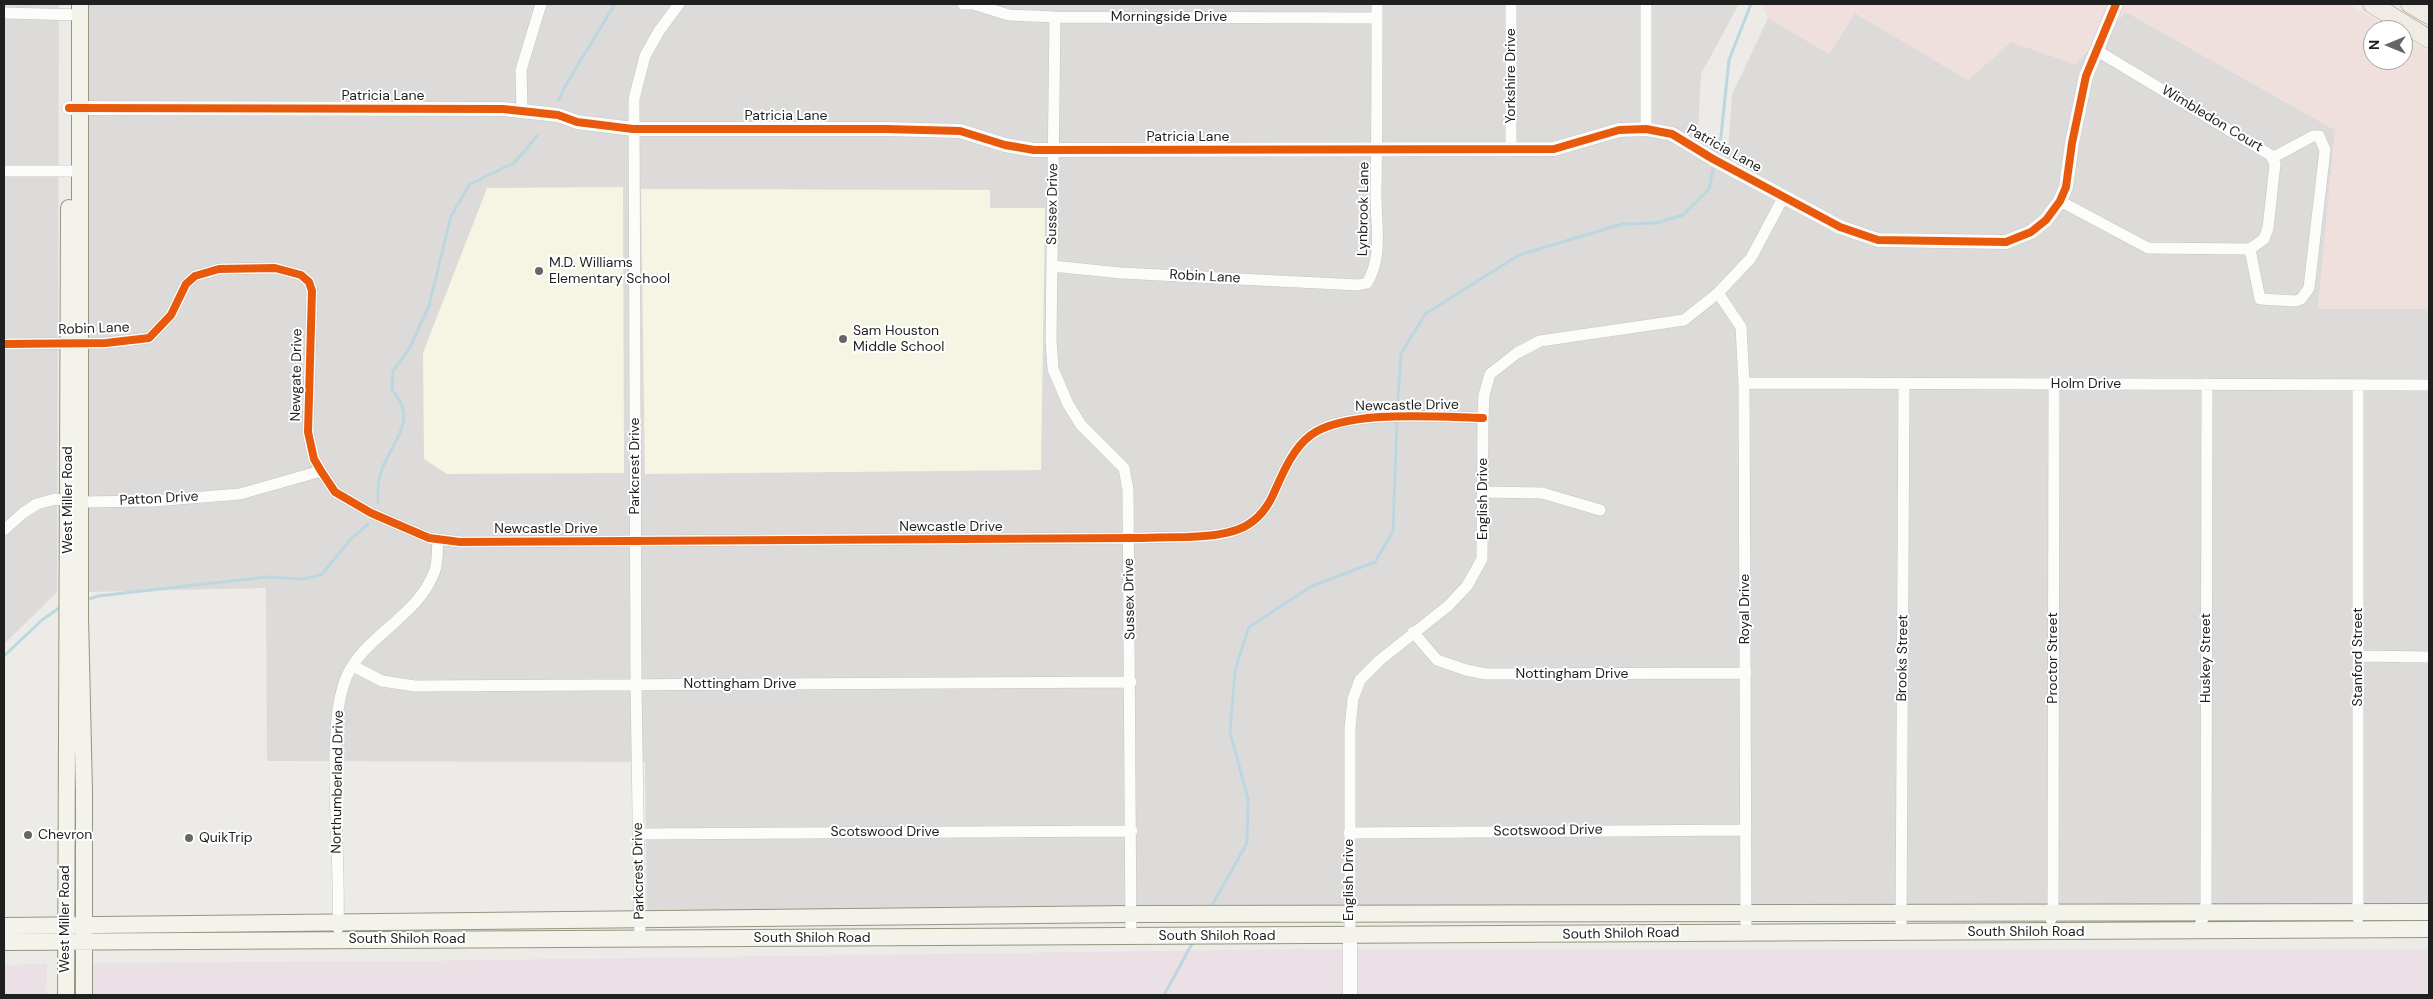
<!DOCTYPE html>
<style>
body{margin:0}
#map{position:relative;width:2433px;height:999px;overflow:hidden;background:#edebe7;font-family:"DM Sans",sans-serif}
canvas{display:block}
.frame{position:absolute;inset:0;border:5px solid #1f1f1f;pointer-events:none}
.north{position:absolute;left:2363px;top:20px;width:50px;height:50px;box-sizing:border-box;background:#fff;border:1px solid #a5a5a5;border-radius:50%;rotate:270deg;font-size:14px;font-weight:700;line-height:20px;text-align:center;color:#1f1f1f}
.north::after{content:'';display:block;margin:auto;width:18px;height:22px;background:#676665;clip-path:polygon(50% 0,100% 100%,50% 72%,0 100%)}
</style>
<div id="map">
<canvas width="2433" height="999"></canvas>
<div class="frame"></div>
<div class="north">N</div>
</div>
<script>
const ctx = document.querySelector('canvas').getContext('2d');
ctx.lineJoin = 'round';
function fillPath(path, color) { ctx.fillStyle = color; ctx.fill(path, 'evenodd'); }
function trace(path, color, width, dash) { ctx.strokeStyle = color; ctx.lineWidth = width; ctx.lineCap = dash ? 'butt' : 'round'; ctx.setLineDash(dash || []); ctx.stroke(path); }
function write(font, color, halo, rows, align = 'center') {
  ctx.font = font + ' "DM Sans",sans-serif'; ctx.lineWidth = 4; ctx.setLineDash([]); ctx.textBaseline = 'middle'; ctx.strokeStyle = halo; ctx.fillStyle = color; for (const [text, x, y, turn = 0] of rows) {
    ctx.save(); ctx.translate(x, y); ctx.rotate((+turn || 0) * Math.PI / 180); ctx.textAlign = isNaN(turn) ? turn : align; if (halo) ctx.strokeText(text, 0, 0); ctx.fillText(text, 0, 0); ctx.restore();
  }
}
fillPath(new Path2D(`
 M4 4H59L57 592 4 644Z
 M87 4H1739L1701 74 1698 133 1728 150 1732 95 1768 18 1829 54 1855 13 1968 80 2011 42 2075 64 2126 12 2335 130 2318 309H2429V905L647 911 645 762 267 761 266 588 86 592Z`), '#dcdbd9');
fillPath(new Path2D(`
 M1761 4H2349L2393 30H2373V60H2403V36L2429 52V309H2318L2335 130 2126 12 2075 64 2011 42 1968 80 1855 13 1829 54 1768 18Z`), '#efdfdd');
fillPath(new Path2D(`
 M1305 949H2429V995H89V963L418 961Z
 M47 964 46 995H4V965Z`), '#eae0e6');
fillPath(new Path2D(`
 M623 187 624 473 447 474 424 459 423 353 487 188Z
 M641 189 990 190V208H1045L1041 470 645 474Z`), '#f6f5e3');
trace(new Path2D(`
 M559 100 565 86 615 4
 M1716 156 1721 136 1729 60 1751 4
 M1397 413 1401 354 1425 314 1519 255 1622 224 1656 223 1683 215 1709 189 1714 165
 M378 503C378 494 377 481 381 472 391 441 420 421 392 390L393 371 409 349 429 306 451 216 470 184 514 163 537 136
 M86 600 98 596 267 577 304 579 322 574 350 540 368 524
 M4 656 42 620 62 606
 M1211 907 1247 843 1248 799 1230 732 1235 670 1249 627 1312 586 1375 562 1393 531 1397 420
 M1164 995 1193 942`), '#bcd7df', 3);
const minor = new Path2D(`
 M963 4H973L1009 15 1055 17 1377 18
 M1511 4V149
 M4 13 80 15
 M1055 17 1051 340 1053 369 1068 404 1081 425 1124 468 1128 490 1131 936
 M522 110 521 70 541 4
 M1646 129V4
 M4 171H80
 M2060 201 2148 248 2250 249 2264 239 2268 228 2275 164 2272 156 2096 50
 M2250 249 2260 299 2296 301 2301 299 2309 288 2325 150 2319 136H2313L2272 158
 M1052 266 1121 273 1358 285 1367 283C1384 255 1375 221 1376 190 1377 128 1377 66 1377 4
 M1718 293 1741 327 1744 383 1746 933
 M4 344 106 343 149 338 171 315 186 284 195 276 219 269 275 268 301 275 309 282 312 291 308 432 314 459 321 471 335 492 371 513 429 538 460 542 1130 538C1149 538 1168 537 1187 537 1224 535 1255 534 1273 495 1282 475 1292 449 1311 435 1347 409 1438 417 1483 418
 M1744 383 2429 385
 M1483 492 1542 493 1600 510
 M4 530 23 513 37 504 55 499 80 502 153 501 240 494 321 471
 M1413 632 1437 660 1466 670 1486 674 1746 673
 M2358 656 2429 657
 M353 666 382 681 415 686 1131 682
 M1349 833 1746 830
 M638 834 1132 831
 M2358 918V385
 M2051 919 2053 912 2054 384
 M338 928C340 871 334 814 335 757 336 730 336 704 346 678 364 635 419 617 435 570 438 561 437 549 438 540
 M2197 931 2206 912 2207 384
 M1901 932 1904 383
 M1350 937V728L1353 699 1360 680 1380 660 1448 606 1467 586 1482 559 1483 418 1484 395 1490 374 1517 353 1540 341 1684 320 1718 293 1751 258 1784 196
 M640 940 636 685 634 99 645 56 659 31 679 4`);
const tertiary = new Path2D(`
 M69 108 503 109 558 115 577 122 633 129H886L960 131 1005 145 1034 150H1053L1554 149 1619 130 1646 129 1672 134 1713 159 1840 227 1878 240 2006 242 2031 232 2046 220 2060 201 2066 187 2072 143 2086 76 2116 4
 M1350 937V995`);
const secondary = new Path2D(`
 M80 4V617L84 792V995
 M4 926 1131 914 2429 912
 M4 942 2429 929
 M66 995 69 208`);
const primary = new Path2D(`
 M2372 4 2429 39
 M2410 4 2429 15`);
trace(minor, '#c6c5c3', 12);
trace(tertiary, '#c6c5c3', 15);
trace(secondary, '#94967f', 18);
trace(primary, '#a39984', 19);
trace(minor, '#fcfcfb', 11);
trace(tertiary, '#fcfcfb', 14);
trace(secondary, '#f3f3eb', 16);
trace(primary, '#f0ece5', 18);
trace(new Path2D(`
 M69 108 503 109 558 115 577 122 633 129H886L960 131 1005 145 1034 150H1053L1554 149 1619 130 1646 129 1672 134 1713 159 1840 227 1878 240 2006 242 2031 232 2046 220 2060 201 2066 187 2072 143 2086 76 2116 4
 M4 344 106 343 149 338 171 315 186 284 195 276 219 269 275 268 301 275 309 282 312 291 308 432 314 459 321 471 335 492 371 513 429 538 460 542 1130 538C1149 538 1168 537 1187 537 1224 535 1255 534 1273 495 1282 475 1292 449 1311 435 1347 409 1438 417 1483 418`), '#e8590c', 8);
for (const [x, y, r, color] of [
 [539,271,5,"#676665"],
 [843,339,5,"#676665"],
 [28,835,5,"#676665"],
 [189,838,5,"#676665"]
]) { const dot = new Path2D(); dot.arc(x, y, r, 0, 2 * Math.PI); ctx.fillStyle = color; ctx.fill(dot); trace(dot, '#fff', 2); }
write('14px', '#1f1f1f', '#fff', [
 ["Morningside Drive",1169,17],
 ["Yorkshire Drive",1511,76,-90],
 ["Patricia Lane",383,96],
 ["Patricia Lane",786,116],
 ["Wimbledon Court",2212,119,31],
 ["Patricia Lane",1188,137],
 ["Patricia Lane",1724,149,29],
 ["Sussex Drive",1053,204,-89],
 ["Lynbrook Lane",1364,209,-89],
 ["Robin Lane",1205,277,3],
 ["Robin Lane",94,329,-2],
 ["Newgate Drive",297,375,-89],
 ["Holm Drive",2086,384],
 ["Newcastle Drive",1407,406,-1],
 ["Parkcrest Drive",635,466,-90],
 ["Patton Drive",159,499,-3],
 ["English Drive",1483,499,-90],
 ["West Miller Road",68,500,-90],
 ["Newcastle Drive",951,527],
 ["Newcastle Drive",546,529],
 ["Sussex Drive",1130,599,-91],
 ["Royal Drive",1745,609,-90],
 ["Stanford Street",2358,657,-90],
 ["Brooks Street",1903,658,-89],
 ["Proctor Street",2053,658,-90],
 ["Huskey Street",2206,658,-90],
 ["Nottingham Drive",1572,674],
 ["Nottingham Drive",740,684],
 ["Northumberland Drive",338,782,-89],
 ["Scotswood Drive",1548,831,-1],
 ["Scotswood Drive",885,832],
 ["Parkcrest Drive",639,871,-91],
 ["English Drive",1349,880,-90],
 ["West Miller Road",65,919,-90],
 ["South Shiloh Road",2026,932],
 ["South Shiloh Road",1621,934,-1],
 ["South Shiloh Road",1217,936],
 ["South Shiloh Road",812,938],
 ["South Shiloh Road",407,939]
]);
write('14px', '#1f1f1f', '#fff', [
 ["M.D. Williams",549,263],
 ["Elementary School",549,279],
 ["Sam Houston",853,331],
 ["Middle School",853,347],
 ["Chevron",38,835],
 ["QuikTrip",199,838]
], 'left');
</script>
